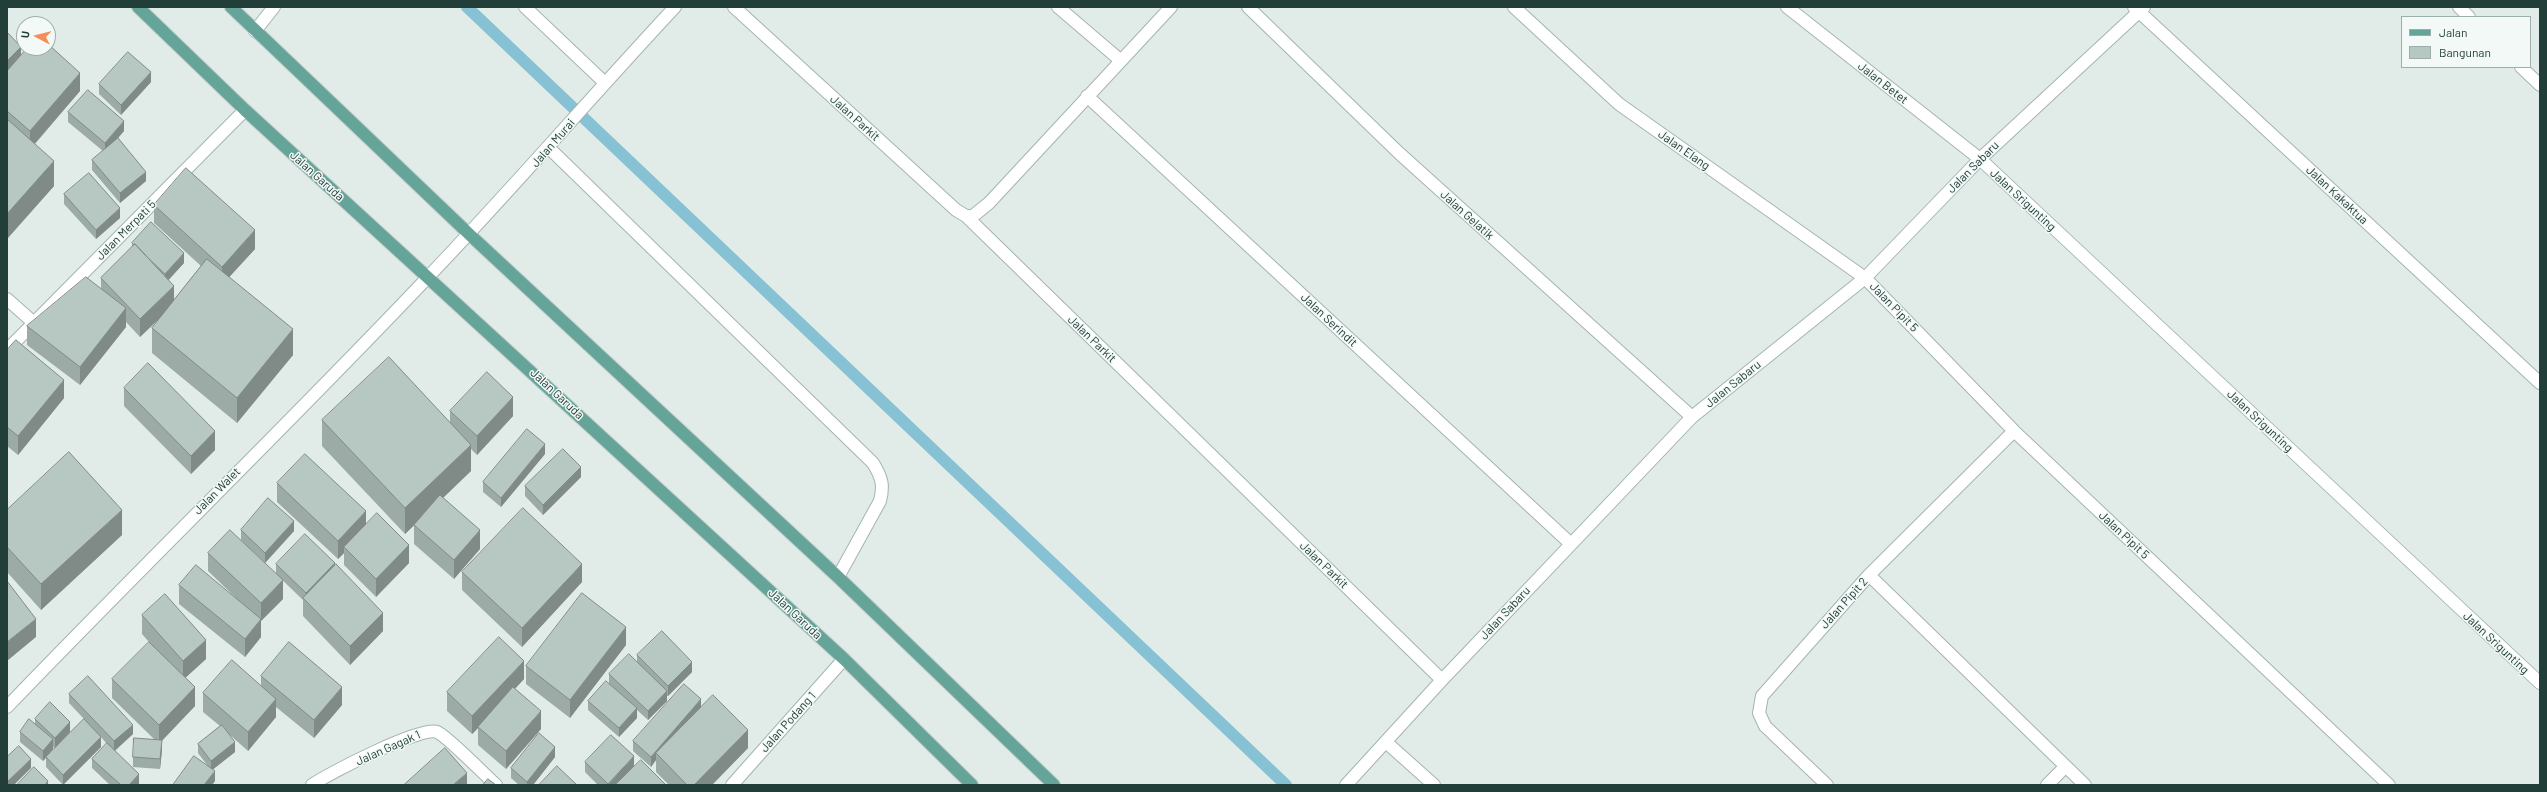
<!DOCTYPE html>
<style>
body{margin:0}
#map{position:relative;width:2547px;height:792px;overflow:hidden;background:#e1ece9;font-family:Barlow,sans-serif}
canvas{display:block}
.frame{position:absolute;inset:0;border:8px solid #213e39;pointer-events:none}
.legend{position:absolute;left:2401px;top:16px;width:130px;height:52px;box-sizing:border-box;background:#f2f9f6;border:1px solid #9eaeaa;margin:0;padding:5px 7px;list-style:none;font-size:12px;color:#213e39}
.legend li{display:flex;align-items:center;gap:8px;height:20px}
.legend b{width:20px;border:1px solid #9eaeaa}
.north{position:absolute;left:16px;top:16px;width:40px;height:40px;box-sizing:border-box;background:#f2f9f6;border:1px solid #9eaeaa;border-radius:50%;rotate:277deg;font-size:11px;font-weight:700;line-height:16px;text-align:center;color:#213e39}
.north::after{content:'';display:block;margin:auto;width:14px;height:18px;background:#f78c54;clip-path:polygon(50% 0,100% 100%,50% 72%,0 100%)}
</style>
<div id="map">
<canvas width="2547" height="792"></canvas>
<div class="frame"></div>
<ul class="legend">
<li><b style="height:5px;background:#64a499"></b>Jalan</li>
<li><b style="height:11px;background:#b7c7c2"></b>Bangunan</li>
</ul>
<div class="north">U</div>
</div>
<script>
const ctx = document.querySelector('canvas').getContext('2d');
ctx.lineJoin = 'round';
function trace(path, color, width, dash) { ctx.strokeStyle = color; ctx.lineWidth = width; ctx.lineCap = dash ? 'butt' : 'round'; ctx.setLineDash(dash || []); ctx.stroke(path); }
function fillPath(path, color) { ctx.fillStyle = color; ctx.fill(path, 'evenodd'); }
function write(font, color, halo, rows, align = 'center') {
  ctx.font = font + ' Barlow,sans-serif'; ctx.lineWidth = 3; ctx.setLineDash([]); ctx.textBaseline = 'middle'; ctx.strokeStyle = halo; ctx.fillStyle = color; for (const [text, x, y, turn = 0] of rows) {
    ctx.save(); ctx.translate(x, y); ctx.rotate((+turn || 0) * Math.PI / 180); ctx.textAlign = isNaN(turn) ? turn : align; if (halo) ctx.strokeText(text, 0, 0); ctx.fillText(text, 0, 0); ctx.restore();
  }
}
trace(new Path2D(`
 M467 7 1286 785`), '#87c1d4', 12);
const minor = new Path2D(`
 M525 7 604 82
 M734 7 956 210 966 216 1442 680
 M1058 7 1120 60
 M1248 7 1399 153 1692 417
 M1514 7 1619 104 1865 278 2014 431 2389 785
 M1787 7 1980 159 2540 683
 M2134 7 2540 383
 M2459 7 2469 17
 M255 31 274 7
 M2521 67 2540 85
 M1087 96 1571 544
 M549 148 873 463C882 478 884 485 880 501L838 577
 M966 216H973L989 203 1171 7
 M7 299 34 323
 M7 350 245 110
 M1869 575 2085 785
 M7 707C146 562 291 422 429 276 513 188 592 96 675 7
 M1387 743 1434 785
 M312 785C329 773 421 726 437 732 446 735 486 776 496 785
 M732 785 844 659
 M1346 785 1442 680 1692 417 1865 278 1980 159 2144 7
 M1827 785 1765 726 1759 713 1762 696 1869 575 2014 431
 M2047 785 2065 767`);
const major = new Path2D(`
 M138 7 245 110 844 659 972 785
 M231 7 469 234 838 577 1054 785`);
trace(minor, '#a4b4b1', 14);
trace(major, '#c1c9c8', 14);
trace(minor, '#fff', 12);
trace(major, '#64a499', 12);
fillPath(new Path2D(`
 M7 32 21 54 80 91 35 144 54 186 7 239Z
 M151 82 121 115 99 94V84Z
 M68 112 124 131 118 138 146 181 120 203 92 170V160L103 151 68 122Z
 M64 194 120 218 96 239 64 204Z
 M154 205 255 249 229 277 293 355 237 423 152 353V328L157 321 140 337 126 322V327L80 385 27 345V326L101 288V278L132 247V243L184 263 168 280 174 300 201 266 154 223Z
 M7 350 64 398 18 455 7 446Z
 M124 388 215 450 191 474 124 406Z
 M450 411 513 416 477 455 471 449V471L443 498 480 549 454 579 414 544V525L405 534 322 446V420L450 423Z
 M545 454 501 507 483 492V482Z
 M581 477 543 515 525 496V486Z
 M277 483 366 524 409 563 376 597 344 565V553L338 559 277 502Z
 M7 510 122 535 41 610 7 572Z
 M241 530 294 531 265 563 241 540Z
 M208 553 283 599 261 621V637L245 657 179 604V585L236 598 208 571Z
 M276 564 335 565 383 631 350 665 303 616V600L276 574Z
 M462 572 582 582 522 647 462 590Z
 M142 615 206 659 185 678 195 706 162 740V750L160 769 133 767V757L155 740 112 698V679L155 649 142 634Z
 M626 645 570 718 526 684V666Z
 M637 655 692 672 668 696H667V701L648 720 637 710V718L619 737 588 710V701L609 683V674L637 663Z
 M261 676 342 705 314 738 276 707V717L248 751 230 735 235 752 213 769 215 781 212 785H173L207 765 198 753V744L220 726 203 712V693L261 686Z
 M524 679 515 689 541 729 506 769 478 745V728L472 734 447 711V692Z
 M69 694 133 734 115 751 139 784 138 785H110L92 768V759L107 744 101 737V747L63 785 46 767V758L43 761 20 742V732L35 724V719L70 732 55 748 53 747V749L49 754 84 719 69 703Z
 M701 707 748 748 712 785H669L656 772V760L651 767 633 751V741Z
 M555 757 533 785H519L511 778V768Z
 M585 762 634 766 628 772 666 785H598L585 772Z`), '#9daba7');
fillPath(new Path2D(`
 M21 47V57L7 71V61Z
 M151 72V82L121 115V105Z
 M80 73V91L30 149V131Z
 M124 121V131L105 153V143Z
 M54 161V186L7 239V214Z
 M146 172V181L120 203V193Z
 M120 208V218L96 239V230Z
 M255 230V249L222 285V267Z
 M184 253V263L165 284V274Z
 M174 286V304L140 337V319Z
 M126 308V327L80 385V367Z
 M293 329V355L237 423V398Z
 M64 380V398L18 455V436Z
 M513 397V416L477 455V436Z
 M215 431V450L191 474V456Z
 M545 444V454L501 507V498Z
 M471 445V471L405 534V508Z
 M581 467V477L543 515V505Z
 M122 510V535L41 610V584Z
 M366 511V530L344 547V553L338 559V541Z
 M294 521V531L265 563V553Z
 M480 530V549L454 579V560Z
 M409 545V563L376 597V579Z
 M335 563V573L306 602V593Z
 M582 564V582L522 647V628Z
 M283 580V599L261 621V637L245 657V639L261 620V603Z
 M383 613V631L350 665V646Z
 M36 619V637L7 661V642Z
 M626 627V645L570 718V700Z
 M206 640V659L183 680V661Z
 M524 661V679L479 727H478V728L472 734V716Z
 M692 662V672L668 696V686Z
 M195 687V706L159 744V725Z
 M342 687V705L314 738V720Z
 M667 691V701L648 720V711Z
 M276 699V717L248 751V732Z
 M701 699V709L656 753V760L651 767V757Z
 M637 708V718L619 737V728Z
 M541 711V729L506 769V751Z
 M70 722V732L55 748V738Z
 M133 725V734L114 751V741Z
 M748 730V748L712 785H694Z
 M101 737V747L63 785V775Z
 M53 739V749L43 761V751Z
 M162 740V750L160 769V759Z
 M235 742V752L211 771V761Z
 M555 747V757L533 785H527V782Z
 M634 756V766L616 785H608Z
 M31 759V768L14 785H7V782Z
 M215 771V781L212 785H204Z
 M467 773V785H453Z
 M139 774V784L138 785H129Z
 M48 781V785H45Z`), '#808b88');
const building = new Path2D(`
 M7 32 21 47 7 61Z
 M48 44 80 73 30 131 7 111V71L27 48H48Z
 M128 52 151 72 121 105 99 84Z
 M88 90 124 121 105 143 68 112Z
 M7 119 54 161 7 214Z
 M118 138 146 172 120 193 92 160Z
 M186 168 255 230 222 267 154 205Z
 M89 173 120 208 96 230 64 194Z
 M151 222 184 253 165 274 146 256 135 244 134 245 132 243Z
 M135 244 174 286 140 319 101 278Z
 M207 259 293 329 237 398 152 328Z
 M86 277 126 308 80 367 27 326Z
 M16 340 64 380 18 436 7 427V350Z
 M389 357 471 445 405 508 322 420Z
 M148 363 215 431 191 456 124 388Z
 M487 372 513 397 477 436 450 411Z
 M527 429 545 444 501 498 483 482Z
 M563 449 581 467 543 505 525 486Z
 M69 452 122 510 41 584 7 547V510Z
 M305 454 366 511 338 541 277 483Z
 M440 495 480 530 454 560 414 525Z
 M268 498 294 521 265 553 241 530Z
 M523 508 582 564 522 628 462 572Z
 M377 513 409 545 376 579 344 547Z
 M230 530 283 580 261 603 208 553Z
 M305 534 335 563 306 593 276 564Z
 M336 564 383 613 350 646 303 598Z
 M196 565 261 619 245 639 179 585Z
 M7 581 36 619 7 642Z
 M582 593 626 627 570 700 526 666Z
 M165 594 206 640 183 661 142 615Z
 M662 631 692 662 668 686 637 655Z
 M499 637 524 661 472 716 447 692Z
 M149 642 195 687 159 725 112 679Z
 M289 642 342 687 314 720 261 676Z
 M629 654 667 691 648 711 609 674Z
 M232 660 276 699 248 732 203 693Z
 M88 676 133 725 114 741 69 694Z
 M606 681 637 708 619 728 588 701Z
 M684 684 701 699 651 757 633 741Z
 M513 687 541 711 506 751 478 727Z
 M713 695 748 730 694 785H687L656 753Z
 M50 702 70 722 55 738 35 719Z
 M29 719 53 739 43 751 20 732Z
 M84 719 101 737 63 775 46 757Z
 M222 725 235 742 211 761 198 744Z
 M539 733 555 747 527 782 511 768Z
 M611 735 634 756 608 784 585 762Z
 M134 738 162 740 160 759 133 757Z
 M107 743 139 774 129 785H121L92 759Z
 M19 746 31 759 7 782V757Z
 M445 748 467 773 453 785H404Z
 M194 756 215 771 204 785H173Z
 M641 760 666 785H615Z
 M557 766 577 785H539Z
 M34 767 48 781 45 785H17Z
 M488 779 496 785H483Z`);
fillPath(building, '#b7c7c2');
trace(building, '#808b88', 1);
write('12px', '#213e39', '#f2f9f6', [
 ["Jalan Betet",1883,83,38],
 ["Jalan Parkit",855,118,42],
 ["Jalan Murai",553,143,-49],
 ["Jalan Elang",1684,150,35],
 ["Jalan Sabaru",1973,167,-45],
 ["Jalan Garuda",317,176,42],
 ["Jalan Kakaktua",2337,195,43],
 ["Jalan Srigunting",2023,200,43],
 ["Jalan Gelatik",1467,215,42],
 ["Jalan Merpati 5",126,230,-45],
 ["Jalan Pipit 5",1894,307,46],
 ["Jalan Serindit",1329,320,43],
 ["Jalan Parkit",1092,339,44],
 ["Jalan Sabaru",1733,384,-39],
 ["Jalan Garuda",557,394,43],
 ["Jalan Srigunting",2260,421,43],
 ["Jalan Walet",217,491,-45],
 ["Jalan Pipit 5",2124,535,43],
 ["Jalan Parkit",1324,565,44],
 ["Jalan Pipit 2",1844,603,-48],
 ["Jalan Sabaru",1505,613,-47],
 ["Jalan Garuda",795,614,43],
 ["Jalan Srigunting",2496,643,43],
 ["Jalan Podang 1",788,722,-48],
 ["Jalan Gagak 1",388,748,-24]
]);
</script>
